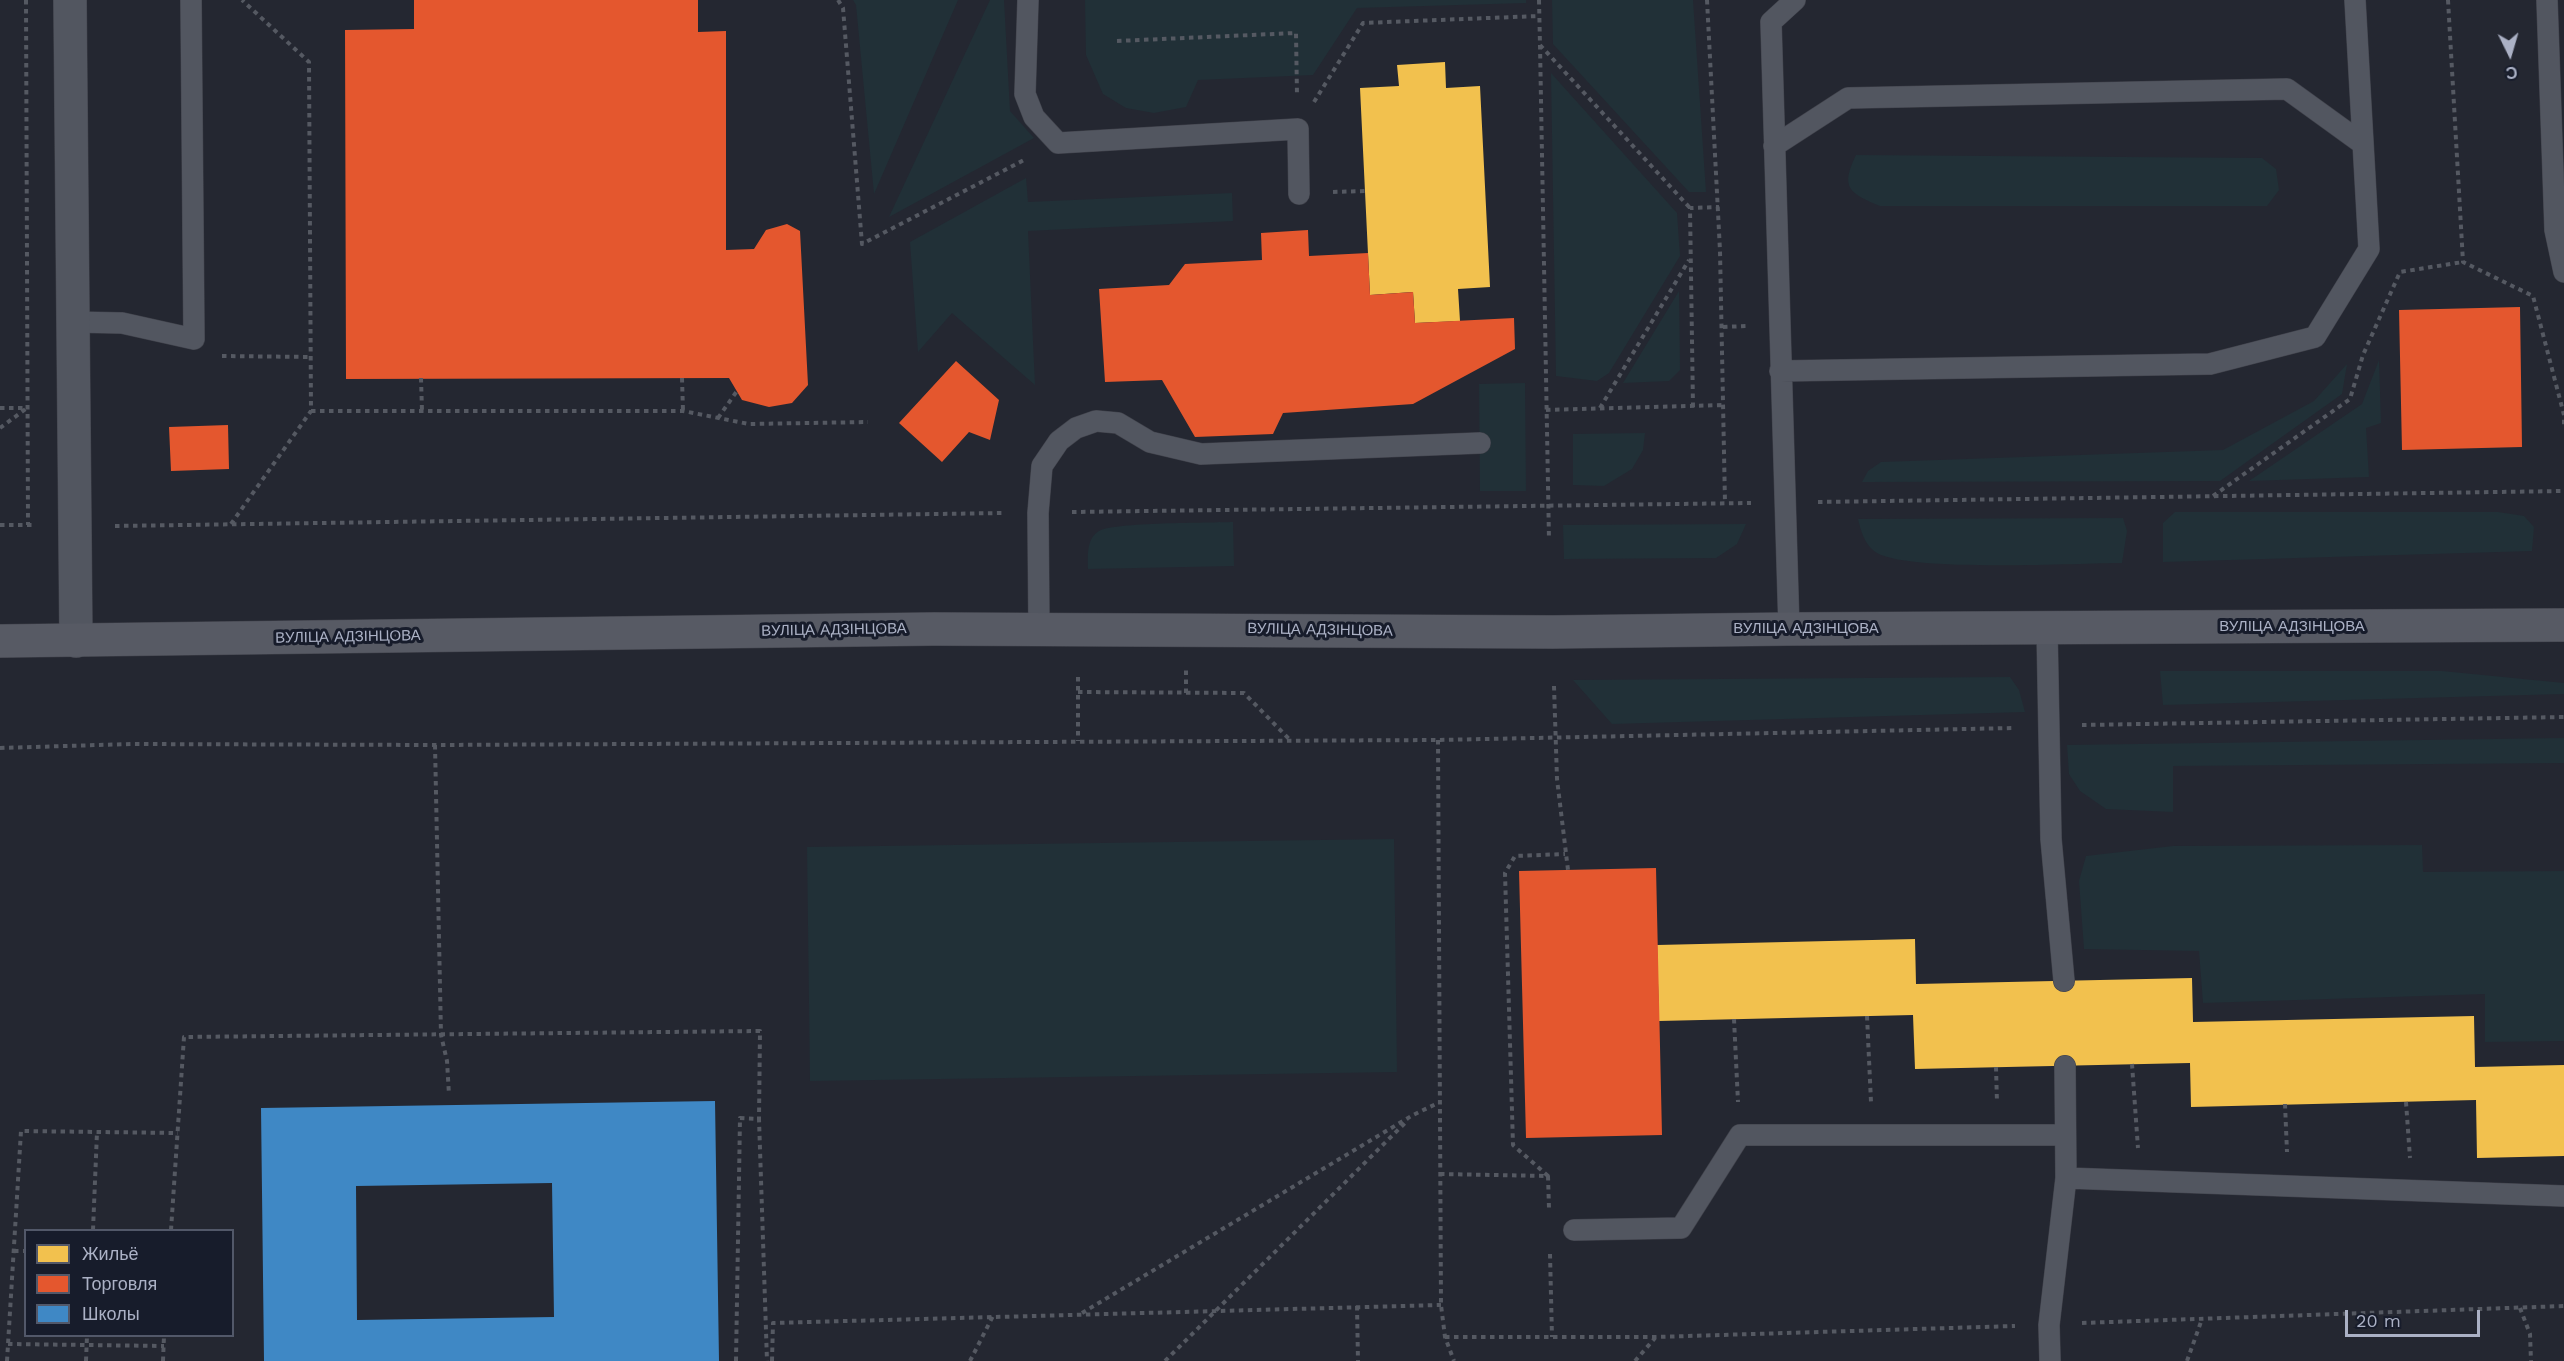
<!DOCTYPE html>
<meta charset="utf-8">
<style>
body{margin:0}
#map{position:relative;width:2564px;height:1361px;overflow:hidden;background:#242731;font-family:"Work Sans",sans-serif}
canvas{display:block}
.legend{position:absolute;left:24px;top:1229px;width:210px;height:108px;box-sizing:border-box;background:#171c2b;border:2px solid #525869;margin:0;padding:8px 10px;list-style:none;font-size:18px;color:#abb1c5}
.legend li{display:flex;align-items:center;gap:12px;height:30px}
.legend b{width:30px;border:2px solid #525869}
.north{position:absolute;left:2480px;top:24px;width:60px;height:60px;-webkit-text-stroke:4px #171c2b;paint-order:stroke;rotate:175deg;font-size:16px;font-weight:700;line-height:24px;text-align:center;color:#abb1c5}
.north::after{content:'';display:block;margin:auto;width:21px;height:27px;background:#abb1c5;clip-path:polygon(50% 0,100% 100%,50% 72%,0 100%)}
.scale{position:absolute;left:2345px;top:1310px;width:135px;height:27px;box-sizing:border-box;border:3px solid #abb1c5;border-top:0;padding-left:8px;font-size:18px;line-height:21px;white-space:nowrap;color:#abb1c5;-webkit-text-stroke:4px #171c2b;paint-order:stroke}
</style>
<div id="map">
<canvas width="2564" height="1361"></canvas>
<ul class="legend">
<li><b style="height:16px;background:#f2c14e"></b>Жильё</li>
<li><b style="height:16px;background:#e4572e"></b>Торговля</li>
<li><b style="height:16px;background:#3f88c5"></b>Школы</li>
</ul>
<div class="north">С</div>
<div class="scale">20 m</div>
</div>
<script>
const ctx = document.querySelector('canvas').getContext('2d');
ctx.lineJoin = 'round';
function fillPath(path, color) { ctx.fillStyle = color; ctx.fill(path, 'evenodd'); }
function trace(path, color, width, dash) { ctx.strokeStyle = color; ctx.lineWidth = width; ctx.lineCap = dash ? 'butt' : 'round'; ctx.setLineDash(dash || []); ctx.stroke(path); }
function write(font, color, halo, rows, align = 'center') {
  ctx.font = font + ' "Work Sans",sans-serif'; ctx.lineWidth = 6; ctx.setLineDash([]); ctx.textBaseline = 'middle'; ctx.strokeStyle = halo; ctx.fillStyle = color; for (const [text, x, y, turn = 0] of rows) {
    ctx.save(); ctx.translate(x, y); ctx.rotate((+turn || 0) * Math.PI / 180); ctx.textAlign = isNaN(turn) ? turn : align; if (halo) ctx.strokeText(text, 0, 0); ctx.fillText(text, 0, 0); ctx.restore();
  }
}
fillPath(new Path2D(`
 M853 0H958L874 194 856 5Z
 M990 0H1004L1010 111 1034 138 889 217Z
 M1085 0H1526V3L1357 8 1313 75 1198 80 1186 107 1154 113 1126 108 1103 94 1086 55Z
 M1552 0H1693L1706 192H1689L1553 44Z
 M1551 73 1677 213 1680 256 1609 373 1597 381 1556 376Z
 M1856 155 2262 158 2276 169 2279 190 2267 206H1880C1849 193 1840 188 1856 155Z
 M1026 178 1028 202 1232 193 1233 221 1028 231 1035 385 952 313 918 352 910 242Z
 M1679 291 1680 370 1669 381 1623 383Z
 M2379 360 2381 423 2366 428 2369 477 2249 481 2362 404Z
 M2347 364 2342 394 2220 481 1862 482 1868 471 1881 462 2223 450 2314 401Z
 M1525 383 1526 491H1480L1479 384Z
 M1645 433 1643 450 1632 469 1604 486 1573 485V434Z
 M2175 512H2498L2524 516 2534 527 2532 551 2163 562V523Z
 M2123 518 2127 531 2122 563C2079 563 1900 573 1874 551 1864 543 1861 531 1858 519Z
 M1233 522 1234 566 1088 569C1088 556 1086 539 1099 531 1113 522 1210 523 1233 522Z
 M1746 524 1737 544 1716 558 1564 559 1563 525Z
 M2160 671H2442L2564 683V694L2163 705Z
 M2010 677 2019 690 2025 712 1612 724 1573 680Z
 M2564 738V763L2173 766V812L2106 809 2080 791 2069 774 2067 745Z
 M1394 839 1397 1072 810 1081 807 847Z
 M2422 845 2423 872 2564 871V1041L2485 1042V994L2203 1003 2199 951 2084 949 2079 881 2086 856 2173 846Z`), '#213037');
fillPath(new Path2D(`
 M1445 62 1446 88 1480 86 1490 287 1458 289 1460 321 1415 323 1413 292 1370 295 1360 88 1399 86 1397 65Z
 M1915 939 1916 984 2192 978 2193 1022 2474 1016 2475 1067 2564 1065V1156L2477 1158 2476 1100 2191 1107 2190 1063 1915 1069 1913 1015 1659 1021 1657 945Z`), '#f2c14e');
fillPath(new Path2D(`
 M414 0H698V32L726 31V250L754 249 766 230 787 224 800 231 808 385 792 403 769 407 742 400 729 378 346 379 345 30 414 29Z
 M1308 230 1309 256 1368 253 1370 295 1413 292 1415 323 1514 318 1515 349 1413 404 1283 413 1273 434 1195 437 1162 380 1105 382 1099 289 1169 285 1185 264 1262 260 1261 233Z
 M2520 307 2522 447 2402 450 2399 310Z
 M956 361 999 400 990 440 969 432 942 462 899 423Z
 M228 425 229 469 171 471 169 427Z
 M1656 868 1662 1135 1526 1138 1519 871Z`), '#e4572e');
fillPath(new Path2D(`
 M715 1101 719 1361H264L261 1108ZM552 1183 554 1317 357 1320 356 1186Z`), '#3f88c5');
const service = new Path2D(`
 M1028 0 1025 94 1034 117 1058 143 1298 129 1299 194
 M2547 0 2555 230 2564 272
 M1774 146 1848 98 2287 89 2363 144
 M73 322 122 323 194 339 191 0
 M1780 371 2210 364 2315 337 2369 249 2355 0
 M2047 628 2051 839 2064 981
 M1789 629 1771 22 1795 0
 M1039 630 1038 513 1042 466 1059 441 1076 428 1096 421 1118 423 1150 442 1201 454 1480 443
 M2066 1178 2564 1196
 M1574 1230 1681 1228 1740 1135H2064
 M2050 1361 2049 1325 2066 1178 2065 1066`);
const minor = new Path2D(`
 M70 0 76 641`);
const secondary = new Path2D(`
 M0 641 934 629 1553 632 1789 629 2564 625`);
trace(service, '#40424b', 22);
trace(minor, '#40424b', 34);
trace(secondary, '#40424b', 34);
trace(new Path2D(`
 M26 0 28 525
 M838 0 843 8 862 244 1026 159
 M1539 0 1540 45 1690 208
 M1707 0 1720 251 1725 503
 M2448 0 2463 262 2533 296 2564 415V427
 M1117 41 1296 33 1297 95
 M1540 45 1549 540
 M1314 102 1363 23 1539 16
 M1333 192 1365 191
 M1723 327 1746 326
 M222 356 311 357
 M421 378 422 411
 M682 378 683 411
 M1693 407 1690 208 1719 207
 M0 408H26
 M1600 408 1689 260
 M1546 410 1724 405
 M311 411H683L749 424 868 422
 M718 418 737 391
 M0 428 27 408
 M2213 496 2350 399 2363 355 2400 272 2463 262
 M1818 502 2564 491
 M1072 512 1751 503
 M231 524 311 411 309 62 242 0
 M0 525H35
 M115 526 1004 513
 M1078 677V741
 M1554 686 1557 779 1568 870
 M1078 692 1244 693 1290 740
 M1186 693V670
 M2082 725 2564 717
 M1438 740 1441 1305 1445 1337 1454 1361
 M435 745 441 1035 447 1061 449 1095
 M0 748 131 744 435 745 1438 740 2014 728
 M1867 1016 1871 1102
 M1734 1019 1738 1102
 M2132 1064 2138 1148
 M1996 1067 1997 1103
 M2406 1102 2410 1158
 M2285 1104 2287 1152
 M1440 1174 1548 1176 1549 1208
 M1548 1176 1513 1145 1505 873 1515 856 1565 854
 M93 1230 97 1132
 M171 1230 184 1037 760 1031 759 1119
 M14 1251H26
 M1550 1254 1552 1337
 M1357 1306 1358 1361
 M2520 1308 2530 1334 2531 1361
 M1082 1313 1413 1115 1438 1103
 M2082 1323 2564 1306
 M1445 1337H1655L2015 1326
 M8 1344 164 1346
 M7 1361 21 1131 178 1133
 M86 1361 87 1336
 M163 1361 164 1336
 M736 1361 740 1118 759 1119 767 1361
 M772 1361 773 1323 1441 1305
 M970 1361 993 1316
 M1165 1361 1408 1120
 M1635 1361 1655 1338
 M2187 1361 2202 1319`), '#555962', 4, [4.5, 4.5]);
trace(service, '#525660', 21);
trace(minor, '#525660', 33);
trace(secondary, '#575a64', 33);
write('15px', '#abb1c5', '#171c2b', [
 ["ВУЛІЦА АДЗІНЦОВА",2292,627],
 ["ВУЛІЦА АДЗІНЦОВА",1806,629],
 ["ВУЛІЦА АДЗІНЦОВА",834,630,-1],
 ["ВУЛІЦА АДЗІНЦОВА",1320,630,1],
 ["ВУЛІЦА АДЗІНЦОВА",348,637,-1]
]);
</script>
